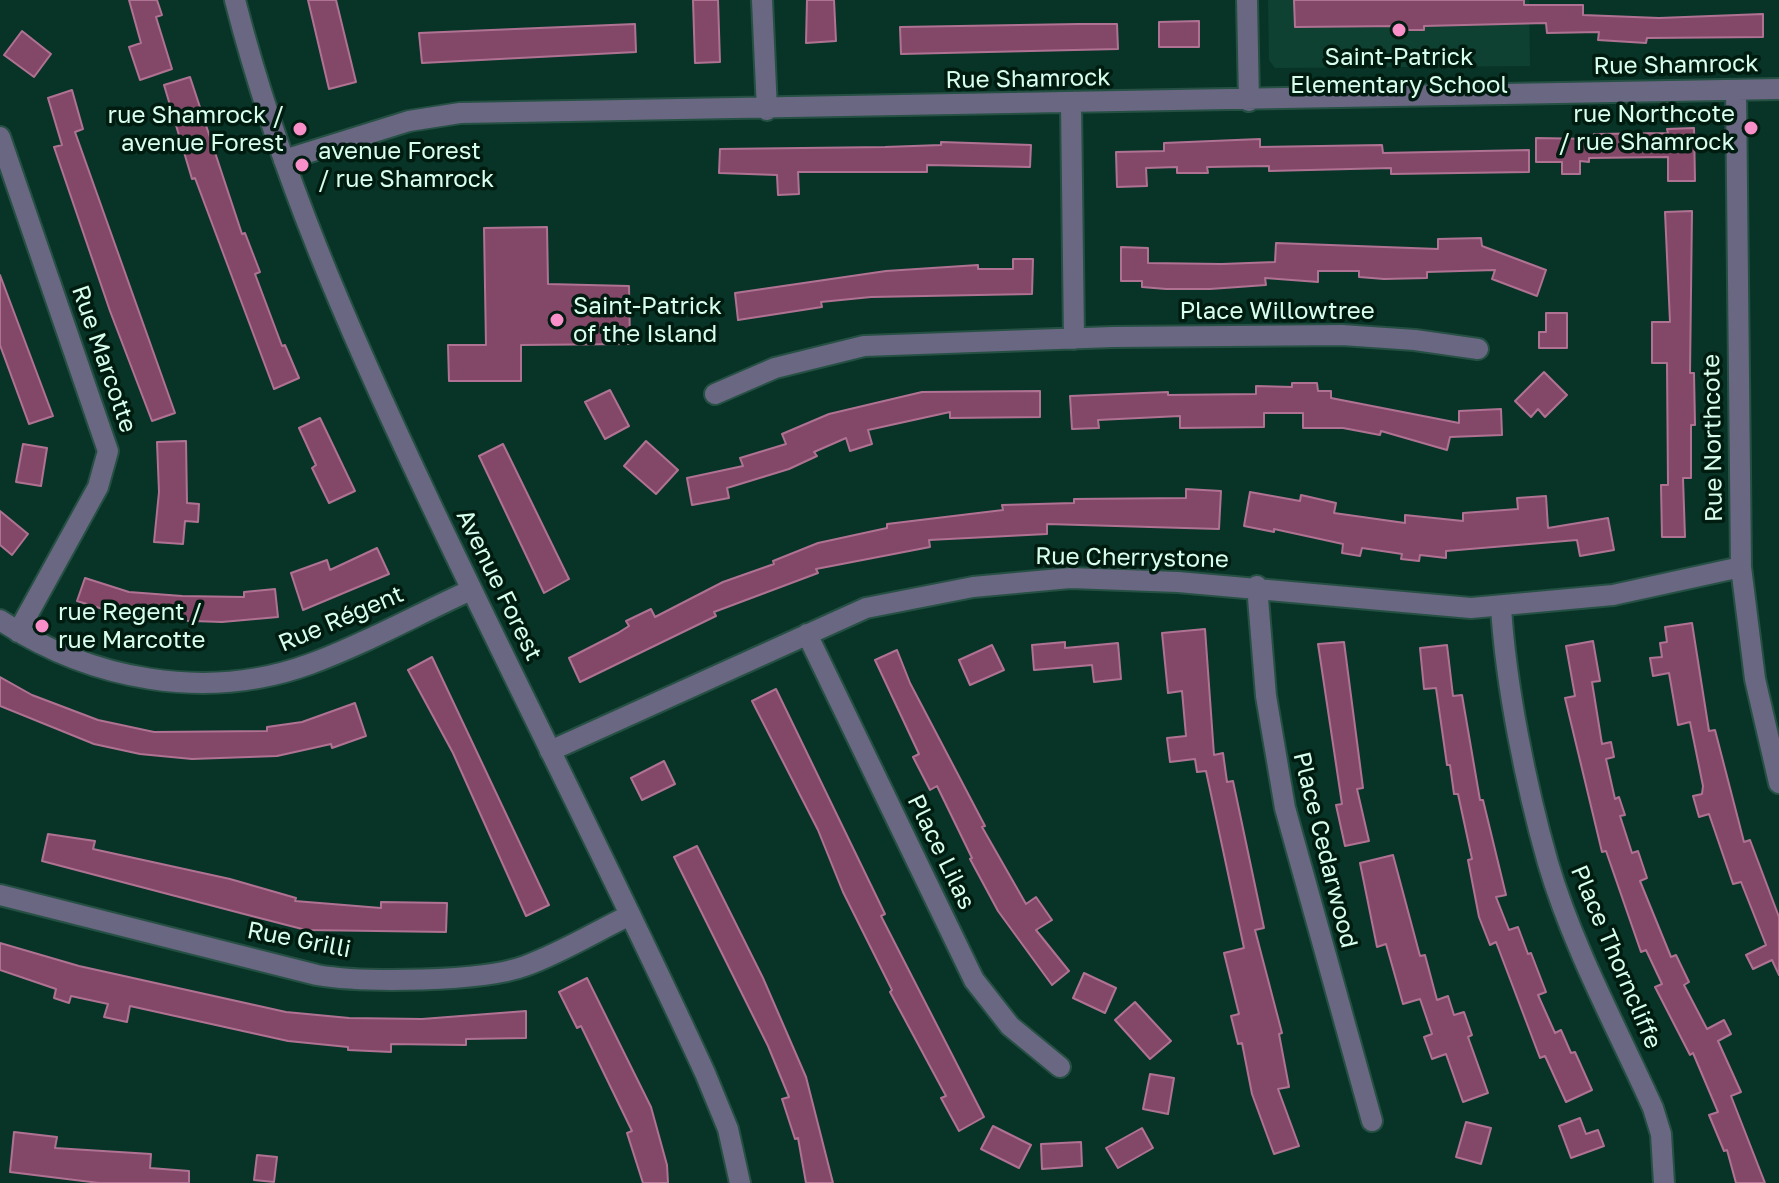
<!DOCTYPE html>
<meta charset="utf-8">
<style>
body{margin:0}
canvas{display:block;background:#083427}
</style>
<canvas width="1779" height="1183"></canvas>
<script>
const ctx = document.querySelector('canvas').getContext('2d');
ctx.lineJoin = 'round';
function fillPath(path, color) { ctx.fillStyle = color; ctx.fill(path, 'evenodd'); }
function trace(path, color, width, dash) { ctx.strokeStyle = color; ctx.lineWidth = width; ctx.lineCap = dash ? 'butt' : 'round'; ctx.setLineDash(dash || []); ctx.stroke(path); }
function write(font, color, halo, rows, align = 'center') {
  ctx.font = font + ' "Golos Text",sans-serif'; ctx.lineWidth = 7; ctx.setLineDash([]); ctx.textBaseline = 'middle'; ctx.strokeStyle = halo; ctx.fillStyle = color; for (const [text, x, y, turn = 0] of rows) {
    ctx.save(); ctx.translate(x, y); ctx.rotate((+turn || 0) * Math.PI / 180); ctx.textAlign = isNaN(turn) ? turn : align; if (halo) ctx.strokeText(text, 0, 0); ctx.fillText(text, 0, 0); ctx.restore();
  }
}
fillPath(new Path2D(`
 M1268 0H1529L1530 66 1275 68 1269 60Z`), '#0e4131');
const building = new Path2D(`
 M129 0H157L162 15 156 17 172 69 140 80 129 47 141 43Z
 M308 0H336L356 82 329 89Z
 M693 0H718L720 62 695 63Z
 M807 0H834L836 41 806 43Z
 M1294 0H1524V5H1583V15L1659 18 1763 14V37L1647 38 1646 43 1598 40 1599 32 1547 33 1546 23 1424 26V30H1399L1400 26 1295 27Z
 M1199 21V47H1159V22Z
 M635 24 636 52 422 63 419 33Z
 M1079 24H1117L1118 49 901 54 900 27Z
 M22 31 51 54 34 77 4 55Z
 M190 77 242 234 245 233 260 272 255 274 282 346 285 345 299 378 274 389 195 178 192 179 164 85Z
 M72 90 83 129 75 132 175 413 152 421 110 311 54 147 62 145 48 98Z
 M1694 128 1695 181H1668V157L1589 158V162L1580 161V174H1562V162H1536V138L1594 139V134L1668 133 1667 129Z
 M1260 139V147L1382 145 1383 153 1529 150V172L1391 174V168L1269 171V166L1207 167 1208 173H1177V167L1146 168 1147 186 1117 187 1116 152 1164 151V143Z
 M941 142 1031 145 1030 167 927 165V172H798L799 194 778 195 777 175 719 173 720 149 885 147 941 145Z
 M1692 211 1690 373H1694L1695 425H1691V478H1683L1685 537H1662L1661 485H1668L1667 363H1652V322H1670L1665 212Z
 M547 227 548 284 629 286 630 344 521 345V381H449L448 345H486L484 228Z
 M1481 238 1482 246 1546 270 1537 296 1492 279 1495 270 1427 272V278L1384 279 1359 277V271H1318V282L1265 278 1266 285 1210 289H1166L1142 287V281H1121V247L1148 248V263L1222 264 1275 262 1276 243 1438 249V239Z
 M1013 259H1033L1032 294 871 297 821 302 822 307 738 320 735 293 886 271 978 265V269H1013Z
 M0 275 53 416 29 424 0 345Z
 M1546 313H1567V348H1539V332H1546Z
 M1544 372 1567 395 1545 417 1538 409 1531 417 1515 401Z
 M1292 383H1317L1318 391H1331V398L1459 423V411L1501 409 1502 435 1450 437 1447 450 1381 431 1380 435 1343 428H1303V413H1264V427L1180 428V416L1098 420 1099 428 1072 429 1070 396 1168 392V395L1256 394V386L1292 387Z
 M610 390 629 426 605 439 585 402Z
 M1040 391V417L950 418V412L868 430 872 444 850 451 846 438 814 452 817 456 789 469 727 488 729 498 692 505 687 478 743 466 740 458 786 444 782 434 829 414 922 392Z
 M320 418 355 491 329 503 312 468 316 465 299 428Z
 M186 441 187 503 199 504 198 522 185 521 183 544 154 542 159 492 157 442Z
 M646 441 678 470 656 494 624 466Z
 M23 444 47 448 41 486 16 482Z
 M503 444 569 579 544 593 479 456Z
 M1186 489 1221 491 1219 529 1047 524V534L929 540 930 547 816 569 818 573 714 612 716 616 580 682 569 658 618 633 629 626 626 621 651 609 655 617 723 582 774 564 773 561 818 543 887 528V524L1003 510 1002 505 1074 503V499L1186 498Z
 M1250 492 1300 501 1301 495 1336 503 1334 513 1405 523V515L1463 521V513L1518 509 1517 498 1546 496 1548 528 1608 518 1614 550 1580 556 1577 540 1446 551V558L1420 555 1419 561 1401 559 1402 554 1362 548 1360 556 1342 553 1343 544 1274 529V532L1244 526Z
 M0 511 28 534 12 555 0 545Z
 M377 548 389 574 303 610 291 573 327 560 330 570Z
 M85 578 129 592 182 596 244 597V592L275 589 278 617 222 622 135 619 77 601Z
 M1692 623 1709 731 1715 730 1744 842 1750 840 1779 917V975L1772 960 1753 969 1746 955 1766 945 1741 882 1733 884 1709 814 1699 817 1693 796 1702 794 1703 786 1690 722 1678 725 1669 673 1653 676 1650 658 1662 657 1660 643 1667 642 1665 627Z
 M1205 629 1214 755 1223 753 1227 782 1233 781 1264 928 1255 930 1282 1033 1279 1034 1289 1087 1278 1089 1299 1146 1274 1154 1252 1094 1242 1043 1238 1044 1231 1016 1239 1014 1224 953 1244 948 1206 771 1197 772 1195 759 1170 762 1167 738 1186 736 1182 691 1168 693 1162 633Z
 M1593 641 1600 681 1592 682 1602 744 1611 742 1614 757 1606 759 1615 799 1619 797 1625 815 1620 816 1632 853 1638 851 1647 878 1640 881 1671 957 1676 955 1689 982 1684 985 1707 1029 1724 1020 1731 1034 1718 1041 1741 1092 1731 1096 1765 1183H1736L1727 1150 1724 1151 1709 1115 1718 1112 1693 1053 1690 1055 1655 987 1662 984 1646 950 1641 952 1606 851 1602 852 1565 698 1575 696 1566 646Z
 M1065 642V648L1118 643 1121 679 1094 682 1092 665 1034 670 1032 645Z
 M1344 642 1363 788 1357 789 1369 841 1345 846 1336 805 1342 804 1318 644Z
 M992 645 1004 670 970 685 959 660Z
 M1447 645 1453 696 1462 695 1480 800H1483L1506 895 1496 897 1509 930 1518 927 1528 954 1531 953 1546 992 1538 995 1555 1033 1561 1030 1571 1053 1575 1052 1592 1090 1566 1102 1545 1056 1540 1058 1496 942 1490 945 1479 917 1468 860 1472 859 1458 794H1454L1450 765H1447L1436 688 1424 689 1420 648Z
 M897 650 910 683 985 826 982 827 1026 904 1036 897 1052 920 1036 930 1069 971 1052 985 998 911 970 859 972 858 937 786 930 790 913 757 919 754 875 660Z
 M432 657 549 905 526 916 453 753 408 670Z
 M0 677 32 695 98 720 154 732 267 731V727L302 722 355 703 366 736 332 748 331 744 277 756 192 759 140 754 94 744 0 706Z
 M776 689 885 914 881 916 984 1117 959 1131 941 1098 946 1096 890 992 892 990 843 892 818 830 752 701Z
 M664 761 675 784 642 800 631 778Z
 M48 834 95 841 93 849 230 879 296 898 295 901 381 908V902L447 903 446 932 306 930 244 914 42 861Z
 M697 846 763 978 806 1077 833 1183H806L798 1138 795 1139 782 1099 789 1097 768 1046 674 857Z
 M1393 855 1420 956 1425 955 1437 1000 1448 996 1454 1015 1464 1012 1472 1035 1468 1037 1488 1093 1463 1102 1446 1054 1432 1059 1424 1037 1432 1034 1420 999 1403 1004 1386 944 1377 947 1360 863Z
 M0 943 79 966 286 1012 349 1018 422 1019 526 1011V1038L466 1039V1045L391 1044V1052L348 1050V1047L288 1041 130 1006 127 1022 104 1017 108 1004 71 996 69 1003 54 998 56 989 0 970Z
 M1084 973 1116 988 1105 1013 1073 998Z
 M587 978 651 1107 667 1165 668 1183H643L627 1133 632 1131 581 1026 577 1028 559 992Z
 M1135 1002 1171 1041 1150 1059 1115 1020Z
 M1150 1074 1174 1078 1168 1114 1143 1109Z
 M1580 1118 1586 1134 1598 1130 1604 1146 1571 1158 1559 1126Z
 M1466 1122 1491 1128 1481 1164 1456 1157Z
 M993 1126 1031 1145 1019 1168 981 1149Z
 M1142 1128 1153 1148 1118 1168 1106 1148Z
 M14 1132 57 1137 55 1148 151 1154 150 1168 189 1171V1183H99L10 1172Z
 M1081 1142 1082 1166 1042 1169 1041 1144Z
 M257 1155 277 1157 274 1182 254 1180Z`);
fillPath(building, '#834868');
trace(building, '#b07292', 2);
const minor = new Path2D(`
 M762 0 767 110
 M1247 0 1249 101
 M1736 90 1741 567 1755 679 1779 783
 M1071 104 1074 339
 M0 137 108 451 98 487 18 632
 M284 160 409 121 460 113 1779 89
 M715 394 775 368 864 346 1113 337 1342 335 1415 340 1478 349
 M1257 586 1266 696 1285 808 1372 1121
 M1501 607C1506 687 1526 786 1548 863 1573 948 1617 1028 1653 1108L1661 1134 1664 1183
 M0 620C90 680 206 702 310 664 365 644 418 614 471 590
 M807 634 974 980 1010 1026 1060 1067
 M550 751 866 608 973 587 1070 578 1178 582 1471 608 1613 595 1741 567
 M0 895 317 975C363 983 482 982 525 966 561 953 595 932 630 915`);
const tertiary = new Path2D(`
 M235 0C279 173 351 335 427 496 518 689 616 879 705 1073L728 1129 740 1183`);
trace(minor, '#255043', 24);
trace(tertiary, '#255043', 24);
trace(minor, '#696781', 20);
trace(tertiary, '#696781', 20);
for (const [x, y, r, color] of [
 [1399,30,8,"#f98fc8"],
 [1751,128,8,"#f98fc8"],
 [300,129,8,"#f98fc8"],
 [302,165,8,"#f98fc8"],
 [557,320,8,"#f98fc8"],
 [42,626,8,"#f98fc8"]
]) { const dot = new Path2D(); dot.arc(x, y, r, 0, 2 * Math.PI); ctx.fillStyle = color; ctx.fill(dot); trace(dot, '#001b10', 3); }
write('24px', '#d8feed', '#001b10', [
 ["Saint-Patrick",1399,57,"center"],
 ["Elementary School",1399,85,"center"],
 ["rue Northcote",1735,114,"right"],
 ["/ rue Shamrock",1735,142,"right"],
 ["rue Shamrock /",284,115,"right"],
 ["avenue Forest",284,143,"right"],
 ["avenue Forest",318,151],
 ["/ rue Shamrock",318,179],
 ["Saint-Patrick",573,306],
 ["of the Island",573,334],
 ["rue Regent /",58,612],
 ["rue Marcotte",58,640]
], 'left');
write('24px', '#d8feed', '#001b10', [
 ["Rue Shamrock",1676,65,-1],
 ["Rue Shamrock",1028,79,-1],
 ["Place Willowtree",1277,311],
 ["Rue Marcotte",104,359,71],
 ["Rue Northcote",1713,438,-91],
 ["Rue Cherrystone",1132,558,1],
 ["Avenue Forest",499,585,64],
 ["Rue Régent",341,619,-23],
 ["Place Cedarwood",1325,850,76],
 ["Place Lilas",941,852,64],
 ["Rue Grilli",299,940,11],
 ["Place Thorncliffe",1616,957,67]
]);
</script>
